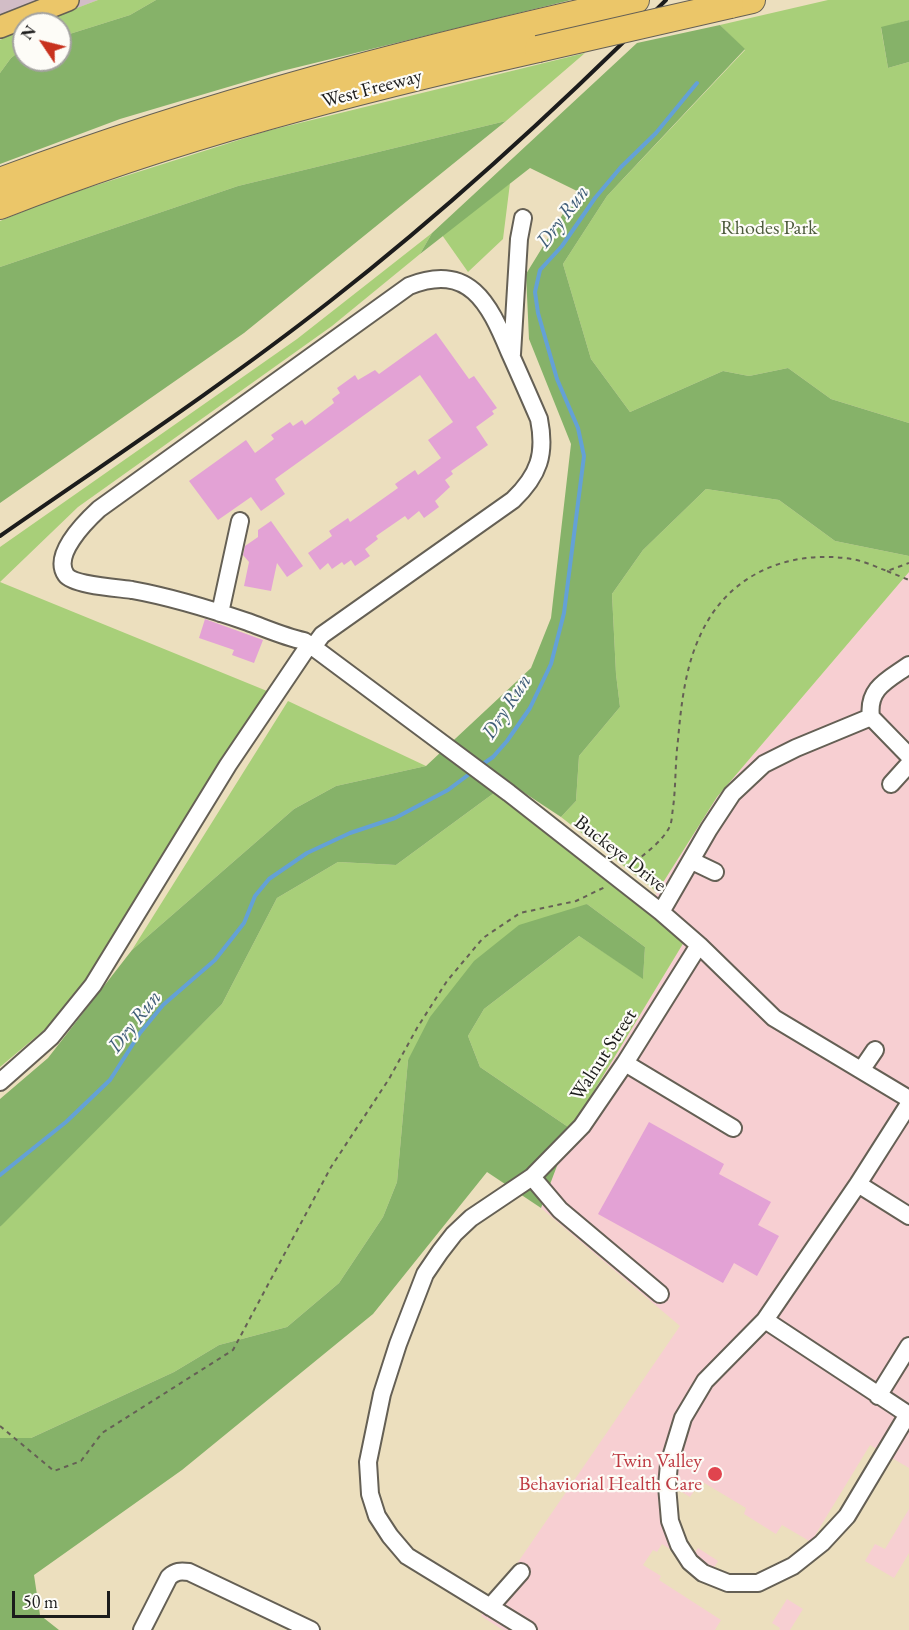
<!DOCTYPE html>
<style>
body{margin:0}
#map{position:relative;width:909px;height:1630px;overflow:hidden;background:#ecdfbe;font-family:"EB Garamond",serif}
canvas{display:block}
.north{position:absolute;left:12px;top:12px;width:60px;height:60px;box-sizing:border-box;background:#fdfcf7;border:2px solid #a3a29f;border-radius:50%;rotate:305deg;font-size:16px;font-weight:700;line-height:24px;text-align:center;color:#1c1c1c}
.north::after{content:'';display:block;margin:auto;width:21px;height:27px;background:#c8321e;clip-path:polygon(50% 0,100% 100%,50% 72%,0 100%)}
.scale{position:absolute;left:12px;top:1591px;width:98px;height:27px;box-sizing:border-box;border:3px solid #1c1c1c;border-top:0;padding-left:8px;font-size:18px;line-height:21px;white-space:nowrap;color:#1c1c1c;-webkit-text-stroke:4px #fdfcf7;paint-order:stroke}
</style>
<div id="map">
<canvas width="909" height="1630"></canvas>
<div class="north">N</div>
<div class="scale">50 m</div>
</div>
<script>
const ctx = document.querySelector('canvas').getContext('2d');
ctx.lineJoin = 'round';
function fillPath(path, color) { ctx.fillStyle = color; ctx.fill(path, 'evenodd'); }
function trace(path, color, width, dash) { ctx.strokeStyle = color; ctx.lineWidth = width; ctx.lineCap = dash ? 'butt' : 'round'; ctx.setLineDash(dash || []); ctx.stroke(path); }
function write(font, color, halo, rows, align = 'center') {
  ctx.font = font + ' "EB Garamond",serif'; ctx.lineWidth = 4.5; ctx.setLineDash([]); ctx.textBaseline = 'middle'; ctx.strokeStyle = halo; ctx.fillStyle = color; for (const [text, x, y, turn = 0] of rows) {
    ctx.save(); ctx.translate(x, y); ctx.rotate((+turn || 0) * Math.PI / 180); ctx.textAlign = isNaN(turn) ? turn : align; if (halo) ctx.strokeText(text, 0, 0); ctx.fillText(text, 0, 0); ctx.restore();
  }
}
fillPath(new Path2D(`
 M909 572V1468L870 1445 811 1542 782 1525 776 1534 744 1514 746 1508 701 1481 690 1497 677 1489 665 1510 678 1518 666 1537 694 1554 698 1548 718 1561 710 1574 662 1544 657 1552 653 1550 643 1565 661 1576 659 1580 721 1620 715 1630H503L481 1616 680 1326 541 1208 571 1129 684 942 649 915 657 892 717 797Z
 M909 1509V1553L894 1578 865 1561 875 1544 885 1549Z
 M787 1599 803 1609 790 1630H779L780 1628 772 1623Z`), '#f7cfd2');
fillPath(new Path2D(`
 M0 0H98L13 33 0 40Z`), '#d2bdc6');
fillPath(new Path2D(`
 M98 0H156L130 15 60 37V24H35Z
 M828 0H909V20L881 28 888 68 909 62V423L831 399 788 368 749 376 723 371 630 412 591 359 563 264 607 196 745 50 720 25Z
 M24 28V48L11 58 0 73V40Z
 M585 53 506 121 238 186 0 267V221L56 198 267 131Z
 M510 183 503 239 468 272 442 235Z
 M432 233 420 254 332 326 78 507 0 582 267 691 244 726 126 919 85 982 50 1025 0 1067V547L297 339Z
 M706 489 779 500 835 541 909 556V572L717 797 657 892 561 817 576 801 579 756 620 707 616 674 612 594 643 550Z
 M288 701 426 766 336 786 294 809 132 950Z
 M494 793 684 942 571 1129 480 1067 468 1036 484 1009 579 936 643 978 645 947 587 904 408 1060 397 1182 383 1217 339 1283 287 1327 219 1345 174 1372 31 1438H0V1227L4 1221 222 1004 277 898 338 862 396 865Z`), '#a8cf79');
fillPath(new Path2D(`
 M156 0H571L282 71 120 119 0 164V73L11 58 24 48V60H60V37L130 15Z
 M909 20V62L888 68 881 27Z
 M720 25 745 49 607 196 563 264 591 359 630 412 723 371 749 376 788 368 831 399 909 423V556L835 541 779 500 706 489 643 550 612 594 616 674 620 707 579 756 576 801 561 817 511 784 494 793 396 865 338 862 277 898 222 1004 0 1227V1099L48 1058 132 950 294 809 336 786 426 766 531 668 551 618 571 444 529 339 526 274 577 191 530 168 420 254 432 233 637 43Z
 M506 121 244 333 0 503V267L238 186Z
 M587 904 645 947 643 979 579 936 484 1009 468 1036 480 1067 571 1129 541 1208 487 1172 373 1314 182 1470 34 1575 40 1615 59 1630H0V1438H31L174 1372 219 1345 287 1327 339 1283 383 1217 397 1182 408 1060 430 1017 474 961 519 925Z`), '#86b269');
trace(new Path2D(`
 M480 766 493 757 507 741 530 708 551 664 564 613 584 456 578 428 557 379 538 313 535 292 540 270 562 246 595 198 621 167 656 133 697 83
 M0 1175 66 1122 110 1080 140 1033 163 1005 215 960 244 923 255 896 269 879 307 853 350 833 395 818 448 790 472 772`), '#64a1d6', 4);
fillPath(new Path2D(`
 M436 333 469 379 474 376 497 408 492 411 494 414 476 427 488 445 451 471 453 474 445 480 450 487 435 501 439 507 424 518 419 511 408 520 405 516 376 536 378 539 365 549 370 556 355 566 351 560 344 565 342 562 332 569 328 563 320 570 308 553 332 536 329 531 348 518 350 522 398 488 395 484 415 470 418 475 441 458 428 440 453 422 420 375 275 479 285 494 261 511 251 497 218 520 189 481 246 440 255 453 274 439 271 435 290 422 293 426 302 420 305 425 334 403 332 399 340 393 337 388 355 375 358 380 375 370 379 374Z
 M271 521 303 566 287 577 277 563 271 591 244 586 249 562 243 555 245 546 258 537V530Z
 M205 619 263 640 254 663 232 655 234 650 199 638Z
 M649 1122 724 1164 719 1174 771 1202 758 1225 779 1236 757 1276 734 1263 723 1283 598 1214Z`), '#e3a2d5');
const minor = new Path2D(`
 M512 354 519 239 523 218
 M220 613 240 521
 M313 647 322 635 513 500C539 475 546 454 539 419 529 396 519 373 509 351 489 303 469 262 409 286L99 509C85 522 52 555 66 575 73 585 119 588 132 590 171 597 210 609 248 622 267 629 285 637 304 641L313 647 509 793 661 912 699 945 774 1018 909 1099
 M871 717C867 688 888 680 909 665
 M891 784 909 764
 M692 861 715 872
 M661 912 709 829 732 794 764 764 796 748 871 717 909 756
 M625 1063 733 1128
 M862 1069 875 1050
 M0 1082 51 1037 93 985 228 765 309 645
 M532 1177 560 1210 660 1294
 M858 1184 909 1216
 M765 1320 909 1415
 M878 1396 909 1346
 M908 1414 847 1516 822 1543 793 1566 758 1583H728L703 1573 690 1562 679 1545 670 1521 667 1486 669 1464 683 1418 705 1381 765 1320 858 1184 909 1104
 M490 1607 521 1572
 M142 1630 169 1577C176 1571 180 1571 189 1572L311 1630
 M528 1630 407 1556 390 1536 377 1516 370 1494 368 1462 382 1394 398 1344 425 1274 440 1252 454 1234 471 1218 532 1177 582 1126 625 1063 699 945`);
const major = new Path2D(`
 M0 27 68 0`);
const highway = new Path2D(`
 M730 5 752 0
 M0 181C207 103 421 48 636 0
 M0 206C174 137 356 90 538 49`);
trace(minor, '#656055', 20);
trace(major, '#656055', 24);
trace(highway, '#656055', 28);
trace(new Path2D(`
 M887 571 909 580
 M628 868C641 856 662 843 670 826 672 821 672 814 673 808 676 786 675 763 678 740 681 706 685 669 699 638 726 575 787 549 852 559 864 561 876 567 887 571L909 563
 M0 1426 54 1471 81 1461 102 1433 233 1350 331 1167 389 1079 417 1028 447 981 483 938 520 913 576 901 605 887`), '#656055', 2, [4.5, 4.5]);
trace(minor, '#fff', 16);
trace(major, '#ebc669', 21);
trace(highway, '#ebc669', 26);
trace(new Path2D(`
 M0 536C111 459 223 385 329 302 448 209 559 107 666 0`), '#1c1c1c', 4);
const highwayBridge = new Path2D(`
 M538 49 730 5`);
trace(highwayBridge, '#656055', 28, []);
trace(highwayBridge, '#ebc669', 26);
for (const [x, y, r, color] of [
 [715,1474,8,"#e0444e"]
]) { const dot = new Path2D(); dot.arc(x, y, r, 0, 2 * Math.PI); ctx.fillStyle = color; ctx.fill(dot); trace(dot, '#fdfcf7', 2); }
write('20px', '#1c1c1c', '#fdfcf7', [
 ["West Freeway",372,89,-15],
 ["Buckeye Drive",620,854,38],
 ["Walnut Street",604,1055,-57]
]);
write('20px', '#4d5b3d', '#fdfcf7', [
 ["Rhodes Park",769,229]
]);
write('20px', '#be3a42', '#fdfcf7', [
 ["Twin Valley",702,1462],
 ["Behaviorial Health Care",702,1485]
], 'right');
write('italic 21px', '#405e79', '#fdfcf7', [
 ["Dry Run",563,217,-53],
 ["Dry Run",507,707,-57],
 ["Dry Run",135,1022,-52]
]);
</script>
